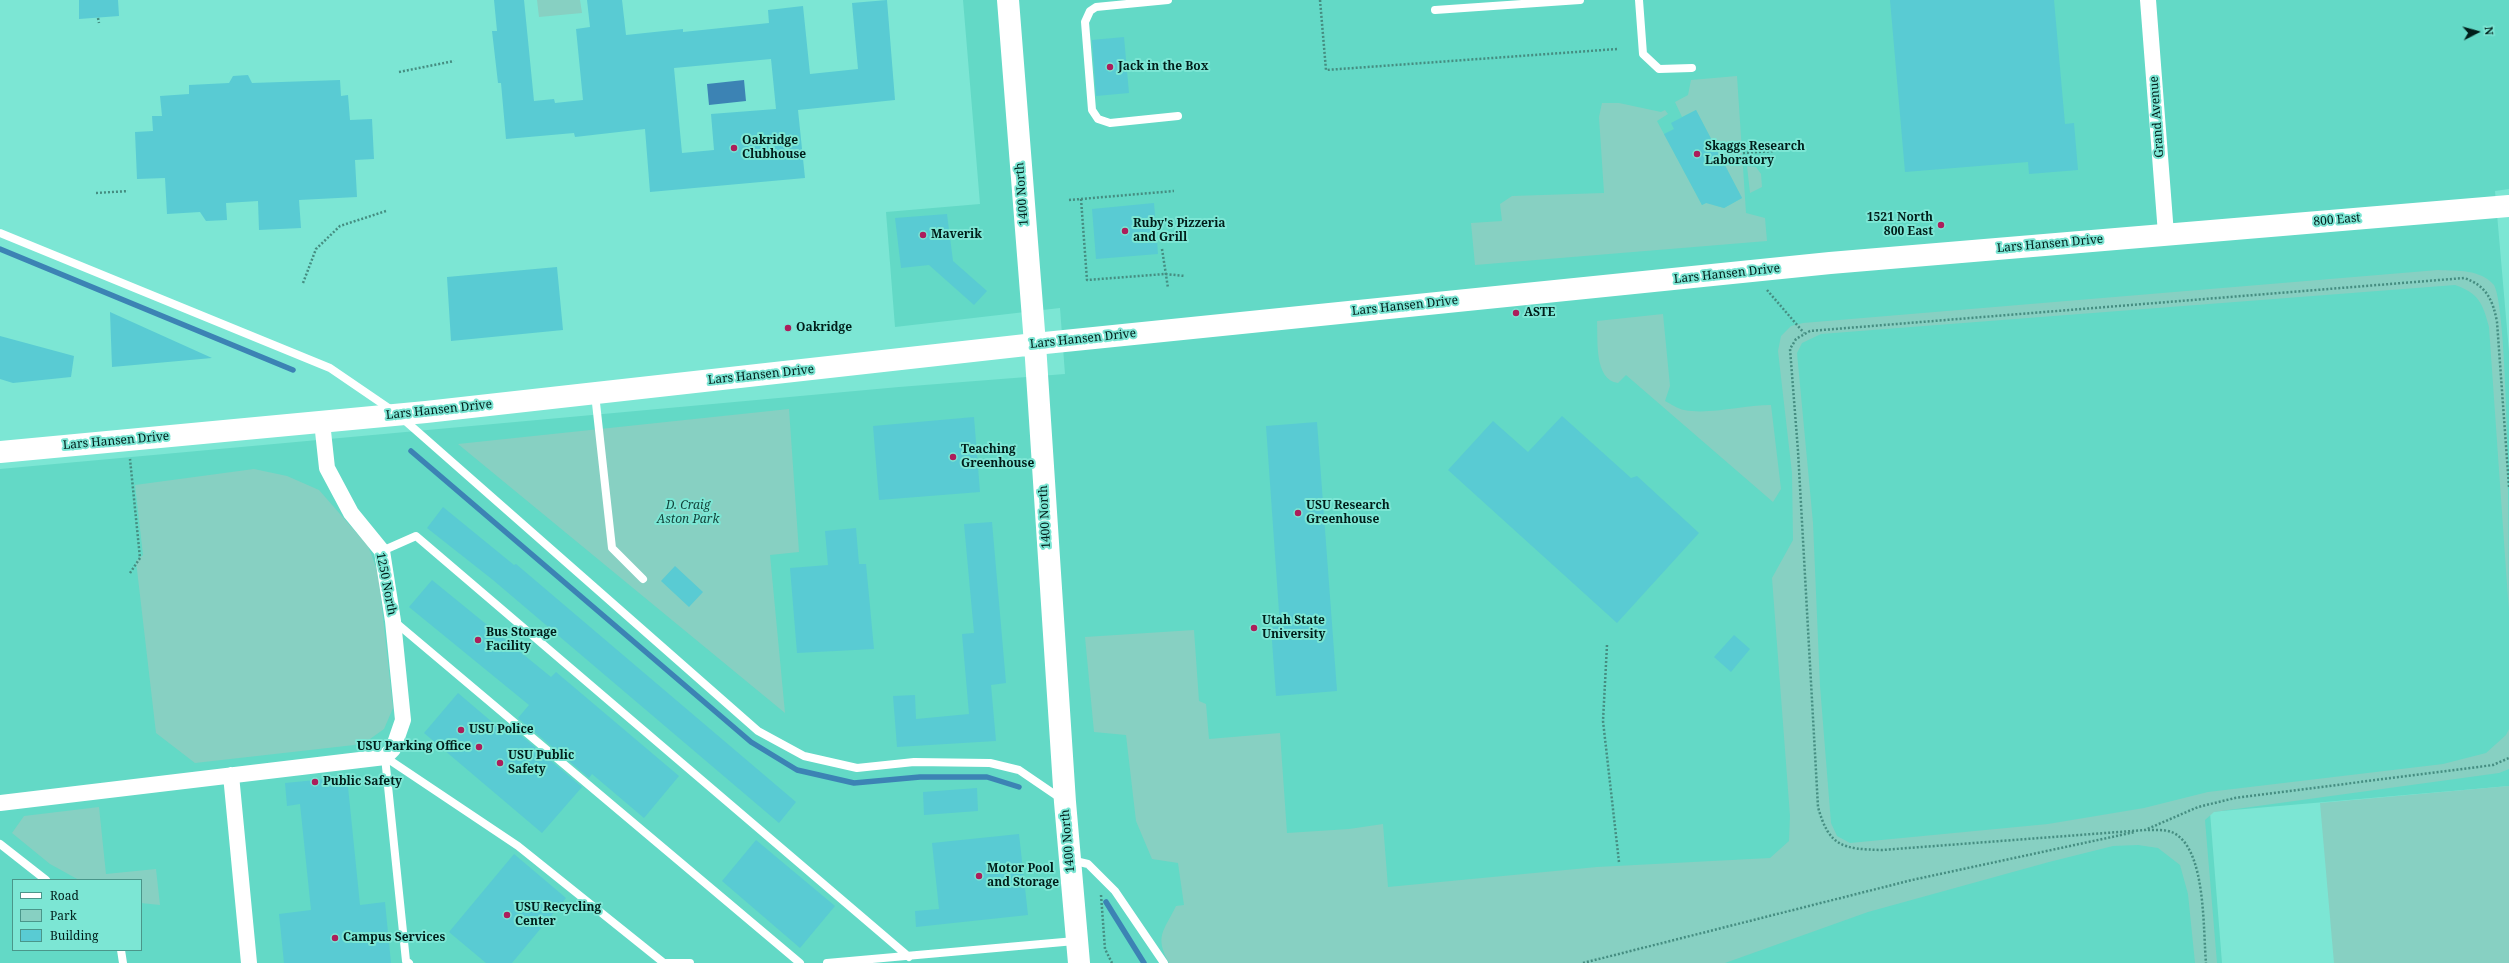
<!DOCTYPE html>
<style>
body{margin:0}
#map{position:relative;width:2509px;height:963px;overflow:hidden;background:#7ce6d4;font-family:"Noto Serif",serif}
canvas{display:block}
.legend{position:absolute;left:12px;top:879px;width:130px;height:72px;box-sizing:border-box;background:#7ce6d4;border:1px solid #4a968a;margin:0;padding:5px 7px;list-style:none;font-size:12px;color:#001e1a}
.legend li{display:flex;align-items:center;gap:8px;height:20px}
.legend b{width:20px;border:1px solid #4a968a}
.north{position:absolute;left:2457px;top:12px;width:40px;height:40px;-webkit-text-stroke:3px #7ce6d4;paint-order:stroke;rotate:84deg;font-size:11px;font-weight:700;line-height:16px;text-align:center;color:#001e1a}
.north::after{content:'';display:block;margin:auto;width:14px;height:18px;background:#001e1a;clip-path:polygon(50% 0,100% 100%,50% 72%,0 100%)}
</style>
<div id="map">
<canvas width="2509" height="963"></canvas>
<ul class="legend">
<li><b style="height:5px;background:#fff"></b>Road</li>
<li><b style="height:11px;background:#87d0c2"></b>Park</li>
<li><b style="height:11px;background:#59cbd3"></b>Building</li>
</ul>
<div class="north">N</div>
</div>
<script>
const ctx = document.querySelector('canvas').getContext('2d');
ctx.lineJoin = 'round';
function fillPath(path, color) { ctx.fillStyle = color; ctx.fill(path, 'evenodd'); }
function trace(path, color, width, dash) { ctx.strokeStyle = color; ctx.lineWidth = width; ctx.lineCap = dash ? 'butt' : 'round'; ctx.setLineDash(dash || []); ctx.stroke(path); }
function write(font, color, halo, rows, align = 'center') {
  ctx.font = font + ' "Noto Serif",serif'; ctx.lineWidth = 4; ctx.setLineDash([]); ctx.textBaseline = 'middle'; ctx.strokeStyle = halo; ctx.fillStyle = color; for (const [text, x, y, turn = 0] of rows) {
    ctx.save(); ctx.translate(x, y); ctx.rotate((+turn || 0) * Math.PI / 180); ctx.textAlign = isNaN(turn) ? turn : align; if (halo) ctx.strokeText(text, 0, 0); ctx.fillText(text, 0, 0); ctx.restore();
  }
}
fillPath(new Path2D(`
 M963 0H2509V189L2495 191 2509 352V786L2210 812 2222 963H0V469L899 387 1065 374 1060 308 895 327 886 212 980 204ZM13 880H141V950H13Z`), '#63d9c6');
fillPath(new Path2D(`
 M537 0H580L582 13 539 17Z
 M1737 76 1746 213 1765 218 1767 241 1475 265 1471 223 1502 221 1500 204 1512 196 1604 193 1599 117 1602 103H1619L1661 112 1665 110 1668 114 1657 121 1702 205 1712 200 1714 205 1724 208 1742 198 1696 110 1682 117 1675 102 1688 95 1691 80Z
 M1747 166 1756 167 1761 174 1762 187 1750 193Z
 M2438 270C2458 271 2480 269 2494 285 2509 312 2509 563 2509 613L2489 327C2483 304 2479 293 2455 285L1821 334 1802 343 1797 353 1813 523 1820 686 1831 823 1837 836 1850 843 2048 824 2144 808 2208 792 2443 764 2486 753 2506 735 2509 729V769L2499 773 2214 812 2205 820 2217 963H2195L2188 894 2180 865 2158 848 2138 845 2113 846 2049 862 1868 912 1725 963H1169C1154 936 1164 931 1176 906L1184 905 1178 863 1152 859 1136 821 1126 735 1094 732 1085 637 1194 630 1199 701 1206 704 1209 739 1280 733 1287 833 1349 829 1383 824 1388 887 1597 867 1770 858 1789 841 1790 816 1772 578 1793 540 1792 473 1778 351 1781 336 1791 326 1803 323Z
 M1663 314 1670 386 1665 401C1671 404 1678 409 1684 410 1710 415 1743 405 1771 405L1781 489 1773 502 1626 375 1618 383C1594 380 1598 340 1597 321Z
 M789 409 799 552 770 555 785 713 458 444Z
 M254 469 287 476 319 490 368 546 378 572 393 708 384 729 363 744 195 763 156 733 136 561 143 555 135 485Z
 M2509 786V963H2334L2320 803Z
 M99 807 106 874 156 869 160 905 141 903V880H79L50 864 12 833 24 816Z`), '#87d0c2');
fillPath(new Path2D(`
 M744 80 746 101 709 105 707 84Z`), '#3c83b4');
trace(new Path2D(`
 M0 249 293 370
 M411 451 751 742 797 770 854 783 920 777H987L1019 787
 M1106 902 1144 963`), '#3c83b4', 5.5);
fillPath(new Path2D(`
 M79 0H118L119 16 79 19Z
 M494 0H524L534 101 554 99 555 103 583 100 576 29 590 27 587 0H622L626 35 683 29V32L769 23 768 10 803 6 810 74 858 69 852 3 887 0 895 100 798 110 805 178 650 192 645 129 575 137 574 133 506 139 501 83H498L492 31H497ZM771 59 776 109 711 114 714 150 682 153 674 68Z
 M1890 0H2054L2065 124 2074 123 2078 170 2029 174 2028 162 1905 172Z
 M1124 37 1129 93 1096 96 1092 40Z
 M248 75 252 83 340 80 341 96 348 95 350 120 372 119 374 159 355 160 357 197 299 200 301 228 259 230 258 201 226 203 227 220 206 221 200 212 167 214 165 178 137 179 135 132 153 131 152 116H162L160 96 189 94V85L229 83 233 76Z
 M1696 110 1742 198 1724 208 1706 203 1702 205 1664 134 1674 129 1671 123Z
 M1154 203 1158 254 1096 259 1092 209Z
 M947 214 953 261 987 291 974 305 929 265 901 268 895 218Z
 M557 267 563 330 451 341 447 277Z
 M110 312 212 358 112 367Z
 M0 336 74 356 71 377 13 383 0 379Z
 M1562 416 1631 478 1637 476 1699 533 1617 623 1448 470 1493 421 1528 452Z
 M974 417 980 492 879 500 873 426Z
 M1317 422 1337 691 1276 696 1271 627 1280 626 1266 426Z
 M443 507 514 565 516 564 796 802 779 823 493 580 427 528Z
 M992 522 1006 683 991 685 996 741 897 747 893 696 915 695 916 719 969 714 962 634 974 633 964 524Z
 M856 528 859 564H866L874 649 797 653 790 568 828 565 825 531Z
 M675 566 703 592 689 607 661 581Z
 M432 580 551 677 556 672 679 776 644 818 592 774 589 778 518 718 529 705 409 607Z
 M1734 635 1750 649 1731 672 1714 657Z
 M458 693 505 733 511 727 582 787 542 833 424 733Z
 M347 777 360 905 385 902 391 963H284L279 914 311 910 300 804 287 806 285 783Z
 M977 788 978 811 924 815 923 792Z
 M1019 834 1028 915 916 927 915 911 939 909 932 843Z
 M756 840 835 906 800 948 722 881Z
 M514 854 566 898 512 963H486L449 932Z`), '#59cbd3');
trace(new Path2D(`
 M1320 0 1326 70 1617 49
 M98 18 99 23
 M399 72 454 61
 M1743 153 1773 151
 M96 193 128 191
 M1081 199 1087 280 1165 274 1185 276
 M1069 200 1174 191
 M1162 249 1168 288
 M303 283 316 249 340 226 386 211
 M1767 290 1804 333
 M2509 487 2497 322C2493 300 2486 285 2464 278L1810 331 1796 339 1790 349 1798 451 1818 807C1829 847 1843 849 1882 850L2145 830 2198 807 2235 798 2493 765 2509 758
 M130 573 140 558 130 459
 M1607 645 1603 721 1619 862
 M2148 830C2158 830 2169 829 2177 835 2206 855 2203 930 2206 963
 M1101 895 1105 949 1112 963
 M1583 963 1912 880 2135 832`), '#458d81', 2.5, [2, 2]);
trace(new Path2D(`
 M1168 0 1096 7 1090 11 1085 22 1092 110 1098 119 1110 123 1178 116
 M1639 0 1643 54 1659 69 1692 68
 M1435 10 1580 0
 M0 233 330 368 393 411
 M595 394 612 548 643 579
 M402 418 758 731 804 756 857 768 914 762 990 763 1019 770 1063 800
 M382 551 416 536 909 957
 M395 622 800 963
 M385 757 518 846 664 963H690
 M385 757 406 961 409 963
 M0 844 46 880
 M1071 860 1088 864 1115 891 1164 963
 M121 950 123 963
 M827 963 1075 941`), '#fff', 8);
trace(new Path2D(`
 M2148 0 2166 234
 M231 775 249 963
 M0 803 385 757 393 749 403 720 393 621 382 551 351 513 327 468 322 422`), '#fff', 16);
trace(new Path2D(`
 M1008 0 1035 344 1065 802 1079 963
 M0 452 426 412 1035 344 1830 263 2509 206`), '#fff', 22);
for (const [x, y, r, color] of [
 [1110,67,4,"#ac1e5b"],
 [734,148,4,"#ac1e5b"],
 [1697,154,4,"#ac1e5b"],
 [1941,225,4,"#ac1e5b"],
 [1125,231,4,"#ac1e5b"],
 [923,235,4,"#ac1e5b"],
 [1516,313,4,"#ac1e5b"],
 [788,328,4,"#ac1e5b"],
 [953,457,4,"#ac1e5b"],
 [1298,513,4,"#ac1e5b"],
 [1254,628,4,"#ac1e5b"],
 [478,640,4,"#ac1e5b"],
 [461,730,4,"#ac1e5b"],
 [479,747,4,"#ac1e5b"],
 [500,763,4,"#ac1e5b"],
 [315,782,4,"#ac1e5b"],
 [979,876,4,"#ac1e5b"],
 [507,915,4,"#ac1e5b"],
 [335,938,4,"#ac1e5b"]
]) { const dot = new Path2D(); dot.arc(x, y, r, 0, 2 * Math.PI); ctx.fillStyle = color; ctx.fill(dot); trace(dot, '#7ce6d4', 1.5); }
write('bold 12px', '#001e1a', '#7ce6d4', [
 ["Jack in the Box",1118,67],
 ["Oakridge",742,141],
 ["Clubhouse",742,155],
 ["Skaggs Research",1705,147],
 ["Laboratory",1705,161],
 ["1521 North",1933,218,"right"],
 ["800 East",1933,232,"right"],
 ["Ruby's Pizzeria",1133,224],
 ["and Grill",1133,238],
 ["Maverik",931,235],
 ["ASTE",1524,313],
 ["Oakridge",796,328],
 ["Teaching",961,450],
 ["Greenhouse",961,464],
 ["USU Research",1306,506],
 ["Greenhouse",1306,520],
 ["Utah State",1262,621],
 ["University",1262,635],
 ["Bus Storage",486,633],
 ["Facility",486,647],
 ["USU Police",469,730],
 ["USU Parking Office",471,747,"right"],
 ["USU Public",508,756],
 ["Safety",508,770],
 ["Public Safety",323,782],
 ["Motor Pool",987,869],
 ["and Storage",987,883],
 ["USU Recycling",515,908],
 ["Center",515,922],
 ["Campus Services",343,938]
], 'left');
write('12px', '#001e1a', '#7ce6d4', [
 ["Grand Avenue",2157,117,-94],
 ["1400 North",1022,194,-94],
 ["800 East",2337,220,-5],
 ["Lars Hansen Drive",2050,244,-5],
 ["Lars Hansen Drive",1727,274,-6],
 ["Lars Hansen Drive",1405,306,-6],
 ["Lars Hansen Drive",1083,339,-6],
 ["Lars Hansen Drive",761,375,-6],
 ["Lars Hansen Drive",439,410,-6],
 ["Lars Hansen Drive",116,441,-5],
 ["1400 North",1045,517,-93],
 ["1250 North",386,584,79],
 ["1400 North",1068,841,-95]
]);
write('italic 12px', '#12433b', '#7ce6d4', [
 ["D. Craig",688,506],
 ["Aston Park",688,520]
]);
</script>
